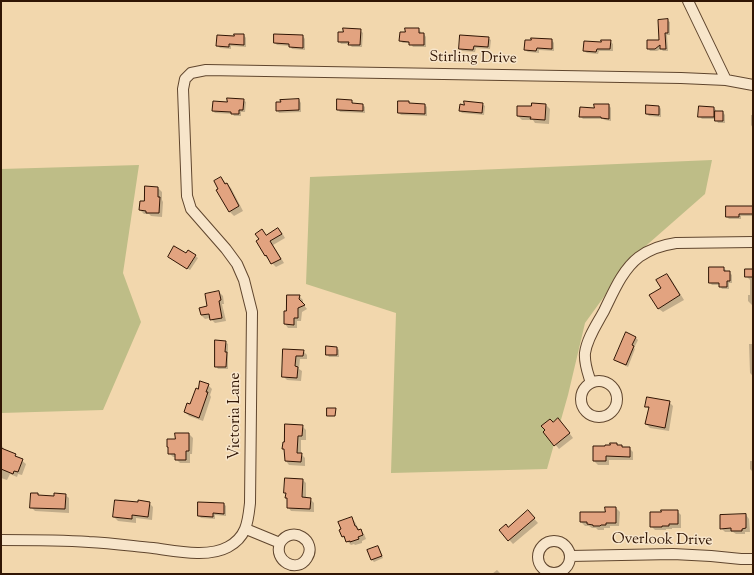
<!DOCTYPE html>
<style>
body{margin:0}
#map{position:relative;width:754px;height:575px;overflow:hidden;background:#f2d7ad;font-family:"Sorts Mill Goudy",serif}
canvas{display:block}
.frame{position:absolute;inset:0;border:2px solid #301504;pointer-events:none}
</style>
<div id="map">
<canvas width="754" height="575"></canvas>
<div class="frame"></div>
</div>
<script>
const ctx = document.querySelector('canvas').getContext('2d');
ctx.lineJoin = 'round';
function fillPath(path, color) { ctx.fillStyle = color; ctx.fill(path, 'evenodd'); }
function trace(path, color, width, dash) { ctx.strokeStyle = color; ctx.lineWidth = width; ctx.lineCap = dash ? 'butt' : 'round'; ctx.setLineDash(dash || []); ctx.stroke(path); }
function write(font, color, halo, rows, align = 'center') {
  ctx.font = font + ' "Sorts Mill Goudy",serif'; ctx.lineWidth = 3; ctx.setLineDash([]); ctx.textBaseline = 'middle'; ctx.strokeStyle = halo; ctx.fillStyle = color; for (const [text, x, y, turn = 0] of rows) {
    ctx.save(); ctx.translate(x, y); ctx.rotate((+turn || 0) * Math.PI / 180); ctx.textAlign = isNaN(turn) ? turn : align; if (halo) ctx.strokeText(text, 0, 0); ctx.fillText(text, 0, 0); ctx.restore();
  }
}
fillPath(new Path2D(`
 M712 160 705 194 632 258 585 323 568 395 547 469 391 473 396 313 306 284 310 177Z
 M139 165 123 273 141 322 103 410 1 413V169Z`), '#bebd87');
fillPath(new Path2D(`
 M667 20 670 22V35H667L668 51H663L661 49 657 51H650L648 48 660 41Z
 M418 29 421 32V34H424L426 37V47H413L410 43H403L400 41 406 33Z
 M360 30 363 33 362 47H352L349 44H341L339 41Z
 M244 35 246 38V47L231 46V49L220 48 217 45 235 37Z
 M303 36 305 39V50L292 49 290 46 277 45 275 43Z
 M488 38 491 40 490 49 476 48 475 52 462 51 460 49Z
 M552 40 554 43V51L539 50V53L528 52 525 50Z
 M610 41 613 44V51H599L598 54 587 53 584 51 602 43Z
 M243 100 246 102 245 112H241V116H234L233 114 215 113 213 111 228 103Z
 M299 100 301 103V112L279 113 277 110Z
 M351 101 354 104 363 105 365 107V113L340 112 338 109Z
 M408 102 411 104 425 105 427 107V116L401 115 399 113Z
 M482 104 485 106 484 115 462 113 460 111Z
 M546 105 550 109 549 124 535 123 533 120H522L518 116 532 107Z
 M609 105 611 108V121L605 120 603 119H583L580 116 595 109Z
 M659 106 661 109V117L649 116 647 114Z
 M714 108 716 110V112H723L725 115V123H718L716 119H702L699 116Z
 M751 115H753V128L751 125Z
 M221 178 231 188 243 211 234 216 230 212 217 190 219 189Z
 M146 187 158 188 162 192V200L163 202 162 217 151 216 149 214H144L140 210 145 202Z
 M753 206V216H741V219H729L727 217Z
 M278 230 282 233 285 238 273 245 284 263 276 267 265 256 257 242 260 240 262 231 267 236Z
 M186 255 195 256 198 258 190 270 171 259Z
 M723 268 726 270V272H729L732 275V283H729V289H722L720 286V285H712L710 283Z
 M753 270V305H752L748 301V295H750V280L746 276Z
 M667 275 671 279 684 300 663 312 659 309 650 295 662 288Z
 M219 292 223 296 224 304H222L226 321 215 323 210 318 205 319 201 315 208 307Z
 M299 296 303 300V304L307 309 302 312 301 321H297V328H288L285 324V312H287Z
 M635 337 638 340 634 348 635 349 628 367 618 362 615 360Z
 M225 342 228 344V369H218L216 366Z
 M749 344H753V376L750 373Z
 M337 348 339 350V357H329L327 354Z
 M284 350 303 351 307 355V359H300L299 369 302 371 301 381 287 380 283 376Z
 M753 378V421L752 420Z
 M208 385 212 389 210 395 211 397 203 421 189 416 185 412 191 405 198 390Z
 M669 402 673 406 669 431 650 428 646 424 649 409 646 406Z
 M553 423H562L573 438 559 449 545 432Z
 M302 426 306 430V440H301V454L305 458V466L289 465 286 461 285 451 283 449Z
 M189 434 193 438 192 454H190V463H180L176 459V457H173L169 453Z
 M753 437V472L750 469V461H753Z
 M617 444 619 446H622L623 448H629L633 452V460H609V465H598L594 461 606 447Z
 M1 445 6 451 15 455 26 464 22 475 18 474 17 477 10 474 7 480 1 478Z
 M303 480 306 483V498L310 499 314 503V512L291 511 288 507V500L286 498 287 494 285 493Z
 M32 494H38L40 496 55 497 65 495 69 498V513L35 511 31 507Z
 M149 503 153 507 152 520 136 518V523L118 521 114 517Z
 M224 504 226 506V516L215 515V519L201 518 199 516Z
 M616 508 620 512 619 526H610V528H604V530H598L596 528H592L589 526H585L581 522 606 513Z
 M677 511 681 515V528H672V529H666V530H655L651 526Z
 M531 515 538 523 513 544 500 530 508 528Z
 M746 515 749 519 750 532H745V534H736L733 532H725L721 528Z
 M351 518 355 522 358 528 364 534 366 539 362 541V543L355 545 354 544 351 545 343 537Z
 M378 547 380 550 383 558 374 562 372 560Z
 M497 570 501 574H492Z`), '#0003');
const building = new Path2D(`
 M668 19V33H665L666 49H660V45L655 49H647V40H659L658 20Z
 M343 28 361 29 360 45H348L349 42H338V32H343Z
 M405 28H419V33H424V45H409V42L399 41 400 32H405Z
 M234 34H244V45L229 44V47L216 46 217 35 234 36Z
 M274 34 303 35V48L289 47V44L274 43Z
 M460 35 489 37 488 47 474 46 473 50 459 49Z
 M531 38 552 39V49L537 48 536 51 524 50 525 40H531Z
 M601 40H611L610 49H597L596 52 583 51 584 41 601 42Z
 M227 98 244 99 243 110H239V114H231V112L212 111 213 101 227 102Z
 M299 99V110L276 111V102H281L280 100Z
 M337 99 352 100V103L363 104V111L337 110Z
 M398 101H409V103L425 104V114L398 113Z
 M464 101 483 103 482 113 459 111 460 104 464 105Z
 M532 103 546 104 545 120 530 119 531 117 517 116V106H531Z
 M594 104H609V119L601 118V117H579L580 107 594 108Z
 M646 105 659 106V115L646 114Z
 M699 106 714 107V117H698Z
 M715 111H723V121H715Z
 M221 177 225 184 227 183 239 206 229 212 216 190 218 189 214 181Z
 M145 186 158 187V197H160L159 213H146V211L139 210 140 201H144Z
 M726 206H753V214H739V217H726Z
 M278 228 282 234 270 241 281 259 271 264 266 255 265 256 256 241 259 239 255 234 262 229 266 235Z
 M174 246 186 253 188 250 196 255 187 269 168 257Z
 M709 267H724V271H730V281H727V287H719V283H709Z
 M745 269H753V277H745Z
 M667 274 680 295 658 309 649 295 661 288 656 280Z
 M219 291 221 300 219 301 222 318 210 320 209 314 201 315 199 308 207 306 205 294Z
 M287 295H300L299 299 305 305 298 308V318H294V325L284 324V311H286Z
 M626 332 636 337 632 345 634 346 626 365 614 360Z
 M215 340 226 341 225 352H227L226 367H215Z
 M326 346 337 347V355H326Z
 M283 349 304 350 303 356H296L295 366 298 367 297 378 282 377Z
 M200 381 209 384 206 392H208L206 398 199 418 184 412 187 403 190 404 196 388 198 389Z
 M647 397 670 401 665 428 645 424 649 407H645Z
 M327 408H336L335 416H327Z
 M558 418 570 433 554 446 543 432 545 430 541 426 550 419 553 422Z
 M285 424 303 425 302 436H298L297 453H302L301 462 285 461 284 449H282L283 442H284Z
 M175 433H189V451H186V460H175V454H168V447H167V439H175Z
 M610 443H617V445H622V447H630V457L606 456V461H593V446H605V445H610Z
 M1 448 16 454 15 456 23 459 18 472 14 471 13 474 1 469Z
 M285 478 303 479 302 497 311 498 310 509 287 508V498H285L286 493H284Z
 M31 493H38V495L54 496V493L66 494 65 509 30 508Z
 M115 500 138 502V500L150 502 148 517 132 515V519L113 517Z
 M198 502 224 503V514L213 513V517L198 516Z
 M605 507H616V523H606V525H601L600 526H593V525L587 524V522H580V512H605Z
 M528 510 535 518 508 541 499 530 506 524 508 527Z
 M661 510H678V524H669V526H662V527H650V512H661Z
 M746 514V528L742 529V531H731V528L720 529V515Z
 M352 517 355 526H356L358 530 361 529 363 535 358 537 359 539 350 542V541L346 542 344 536 342 537 339 530 341 529 338 522Z
 M378 546 382 556 371 560 367 550Z`);
fillPath(building, '#e2a380');
trace(building, '#301504', 1);
const minor = new Path2D(`
 M688 1 726 80
 M581 399a18 18 0 1 1 36 0a18 18 0 1 1-36 0Z
 M591 383C588 373 584 364 585 353 587 338 597 324 604 311 613 293 622 270 639 257 650 249 662 245 676 243L753 242
 M246 529 280 543C292 524 318 541 307 558 297 574 273 561 280 543
 M1 540C30 540 60 540 89 542 111 543 132 546 153 548 176 551 208 558 228 547 247 537 248 521 250 503L252 312 244 280 237 264 226 249 191 209 187 196 183 89 185 79 191 73 206 70 681 78 726 80 753 85
 M538 557a16 16 0 1 1 32 0a16 16 0 1 1-32 0Z
 M570 556 673 554 711 556 741 559H753`);
trace(minor, '#60462e', 12);
trace(minor, '#f7e5ca', 10);
write('15px', '#301504', '#f7e5ca', [
 ["Stirling Drive",473,59,1],
 ["Victoria Lane",236,416,-90],
 ["Overlook Drive",662,541,1]
]);
</script>
